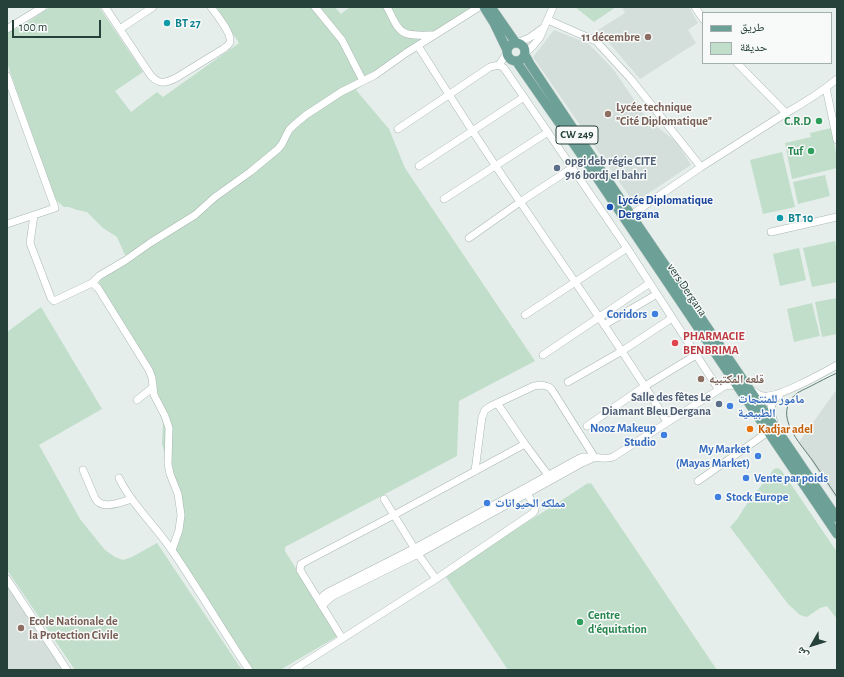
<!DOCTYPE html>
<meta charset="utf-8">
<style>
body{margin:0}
#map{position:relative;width:844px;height:677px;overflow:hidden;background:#e6eeeb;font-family:"Alegreya Sans","Noto Naskh Arabic",sans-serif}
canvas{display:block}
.frame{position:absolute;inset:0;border:8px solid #26403a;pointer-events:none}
.legend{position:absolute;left:702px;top:12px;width:130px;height:52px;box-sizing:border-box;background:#f7faf9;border:1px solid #a3b0ad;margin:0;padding:5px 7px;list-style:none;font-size:12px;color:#26403a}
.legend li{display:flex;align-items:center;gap:8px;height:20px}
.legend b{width:20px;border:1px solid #a3b0ad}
.north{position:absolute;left:792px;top:625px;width:40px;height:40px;-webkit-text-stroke:3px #f7faf9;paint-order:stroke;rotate:231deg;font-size:11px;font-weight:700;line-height:16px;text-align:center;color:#26403a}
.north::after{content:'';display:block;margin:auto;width:14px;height:18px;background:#26403a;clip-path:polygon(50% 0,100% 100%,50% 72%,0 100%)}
.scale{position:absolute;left:12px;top:20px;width:89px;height:18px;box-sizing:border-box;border:2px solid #26403a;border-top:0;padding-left:5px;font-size:12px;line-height:14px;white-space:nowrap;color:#26403a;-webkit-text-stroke:3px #f7faf9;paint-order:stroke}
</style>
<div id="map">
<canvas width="844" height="677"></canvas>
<div class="frame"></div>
<ul class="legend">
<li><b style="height:5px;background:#6da197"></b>طريق</li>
<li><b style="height:11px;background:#c1deca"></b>حديقة</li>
</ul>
<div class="north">ش</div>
<div class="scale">100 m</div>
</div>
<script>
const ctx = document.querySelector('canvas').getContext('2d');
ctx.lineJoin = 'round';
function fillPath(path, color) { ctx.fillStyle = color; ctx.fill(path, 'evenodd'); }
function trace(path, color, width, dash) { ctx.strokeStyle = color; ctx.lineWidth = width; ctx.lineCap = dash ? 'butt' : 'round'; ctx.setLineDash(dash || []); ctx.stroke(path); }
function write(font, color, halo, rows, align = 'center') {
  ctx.font = font + ' "Alegreya Sans","Noto Naskh Arabic",sans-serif'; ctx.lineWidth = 3; ctx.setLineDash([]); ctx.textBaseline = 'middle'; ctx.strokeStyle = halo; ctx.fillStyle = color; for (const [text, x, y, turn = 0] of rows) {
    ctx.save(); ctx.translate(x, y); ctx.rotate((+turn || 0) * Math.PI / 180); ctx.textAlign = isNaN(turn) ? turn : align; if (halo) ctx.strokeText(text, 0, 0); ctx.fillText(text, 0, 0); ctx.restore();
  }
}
fillPath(new Path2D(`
 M622 7H689L698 23 688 30 696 43 640 79 598 30 625 13Z
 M554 30 589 44 613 69 648 120 677 142 691 165 634 203 533 57Z
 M837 389V500L799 442Z
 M7 585 63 670H7Z`), '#d4deda');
fillPath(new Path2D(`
 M50 7H99L143 72 115 91 131 112 157 92 163 97 239 43 215 7H335L341 14 350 7H472L356 90 389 129 405 168 535 361 459 401 457 456 285 547V551L338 636 280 670H253L174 550 181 519 162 443 163 423 160 414 154 384 99 285 100 277 147 248 125 255 117 237 103 228 87 212 77 210 69 207H64L57 201 53 193 7 63V33L22 26Z
 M575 7H616L594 22Z
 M831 128 837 158V168L792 179 785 143 811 137 810 133Z
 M782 152 795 207 763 214 750 160Z
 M825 175 830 196 798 204 793 182Z
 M835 241 837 251V282L812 287 803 248Z
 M799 248 806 280 780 286 773 254Z
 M837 298V334L822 337 815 302Z
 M812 303 820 336 794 342 787 309Z
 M41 307 102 409 39 445 80 519 105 550 115 557 123 560 132 557 157 543 242 670H75L7 570V332Z
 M778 468 782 471 837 552V619L827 606 820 608 807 617 800 615 788 604 730 527 738 518 744 508 774 469Z
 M588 483 589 484 591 483 717 670H508L444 574 556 504Z`), '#c1deca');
const minor = new Path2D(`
 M105 7 151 76C160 85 165 83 176 78L223 49C226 47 229 45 230 42 232 33 216 14 211 7
 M315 7 342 40 363 81
 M387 7C392 16 397 32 408 34 417 36 426 35 434 35
 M695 7 703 19
 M548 20 596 41 630 78 701 167
 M7 29 43 7
 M120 29 153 7
 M517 43 529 38 543 28
 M418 46C452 99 485 152 521 203 570 276 622 347 667 422
 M525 53 533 46 540 37 553 7
 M737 63 786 113
 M499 65 507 53
 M7 76 55 208 7 224
 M826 88 837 140
 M398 129 490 67 499 65 504 68 627 248 719 390
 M419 166 524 97
 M444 199 548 132
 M34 215 30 243 51 298 54 301 92 283
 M631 215 701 167 786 113C804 103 821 92 837 79
 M771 232 837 217
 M469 238 520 202 572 168
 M525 315 627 248
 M604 325 657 294
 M543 355 650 283
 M568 382 622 351 672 318
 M750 389C755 392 759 396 764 396 778 398 823 373 837 365
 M137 400 152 388
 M497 403 525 444 548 475
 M774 422C769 409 770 403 780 394
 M587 426 645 386 696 355
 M83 470 95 498C102 511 120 502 132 499
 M475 471 482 417 485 410 491 406 534 386 542 385 549 387 552 390 595 458
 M119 478C132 505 156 526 173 552 199 590 223 631 249 670
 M698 481 768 432
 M384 499 418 554 436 579
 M172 550 179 530 181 515 178 494 170 474 168 464 169 428 165 416 154 395 152 378 149 370 98 288 92 283 99 276 126 260 150 243 195 215 215 197 250 172 278 149 282 144 289 130 294 125 306 115 341 92 375 75 406 53 479 7
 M7 579 67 670
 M319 601 324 595 328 592 415 548 580 458C591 454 602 461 613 457L723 387 730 385 737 386
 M322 606 328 600 333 596 418 554 582 463 591 459
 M342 638 300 570 301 564 394 515 525 444
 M293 670 436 579 533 513 535 510V506L524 489`);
const major = new Path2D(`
 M484 7 494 23 507 50
 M491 7 516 43
 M507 52a9 9 0 1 1 18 0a9 9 0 1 1-18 0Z
 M525 55 530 64 631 215 837 518
 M516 61 589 166 837 534`);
trace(minor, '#a9b6b2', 8);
trace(major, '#c2cac8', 10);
trace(minor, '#fff', 7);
trace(major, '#6da197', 9);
trace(new Path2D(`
 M837 373C828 377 819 382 809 387 805 389 800 391 796 394 772 415 800 443 813 461 821 473 829 485 837 497`), '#617b75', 1);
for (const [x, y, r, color] of [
 [167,23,4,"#0f9aa8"],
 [648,37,4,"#8d6e63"],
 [608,114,4,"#8d6e63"],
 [819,121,4,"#2e9e5b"],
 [811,151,4,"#2e9e5b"],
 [557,168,4,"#5c6f8a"],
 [610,207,4,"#1a4fb4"],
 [780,218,4,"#0f9aa8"],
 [655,314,4,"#3f7fe0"],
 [675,343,4,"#e0444e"],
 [701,379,4,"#8d6e63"],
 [719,404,4,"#5c6f8a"],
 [730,406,4,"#3f7fe0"],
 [750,429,4,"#e8710a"],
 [664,435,4,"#3f7fe0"],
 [758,456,4,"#3f7fe0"],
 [746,478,4,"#3f7fe0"],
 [718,497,4,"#3f7fe0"],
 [487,503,4,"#3f7fe0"],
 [580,622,4,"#2e9e5b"],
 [21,628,4,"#8d6e63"]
]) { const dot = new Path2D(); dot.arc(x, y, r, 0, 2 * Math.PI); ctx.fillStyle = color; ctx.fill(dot); trace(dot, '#f7faf9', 1.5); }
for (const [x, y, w] of [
 [577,135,42]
]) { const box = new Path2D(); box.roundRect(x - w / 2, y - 9, w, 18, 3); ctx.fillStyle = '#f7faf9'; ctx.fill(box); trace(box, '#26403a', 1); }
write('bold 11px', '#26403a', null, [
 ["CW 249",577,135]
]);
write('bold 12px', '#0d838f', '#f7faf9', [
 ["BT 27",175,23],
 ["BT 10",788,218]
], 'left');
write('bold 12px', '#785e54', '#f7faf9', [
 ["11 décembre",640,37,"right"],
 ["Lycée technique",616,107],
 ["\"Cité Diplomatique\"",616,121],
 ["قلعه المكتبيه",709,379],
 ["Ecole Nationale de",29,621],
 ["la Protection Civile",29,635]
], 'left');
write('bold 12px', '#27864d', '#f7faf9', [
 ["C.R.D",811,121],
 ["Tuf",803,151],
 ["Centre",588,615,"left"],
 ["d'équitation",588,629,"left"]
], 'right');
write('bold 12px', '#4e5e75', '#f7faf9', [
 ["opgi deb régie CITE",565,161],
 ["916 bordj el bahri",565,175],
 ["Salle des fêtes Le",711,397,"right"],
 ["Diamant Bleu Dergana",711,411,"right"]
], 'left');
write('bold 12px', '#164399', '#f7faf9', [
 ["Lycée Diplomatique",618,200],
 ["Dergana",618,214]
], 'left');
write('12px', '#26403a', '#f7faf9', [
 ["vers Dergana",687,290,56]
]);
write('bold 12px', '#366cbe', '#f7faf9', [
 ["Coridors",647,314,"right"],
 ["مامور للمنتجات",738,399],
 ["الطبيعية",738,413],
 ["Nooz Makeup",656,428,"right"],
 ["Studio",656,442,"right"],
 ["My Market",750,449,"right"],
 ["(Mayas Market)",750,463,"right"],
 ["Vente par poids",754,478],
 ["Stock Europe",726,497],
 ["مملكه الحيوانات",495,503]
], 'left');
write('bold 12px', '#be3a42', '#f7faf9', [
 ["PHARMACIE",683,336],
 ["BENBRIMA",683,350]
], 'left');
write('bold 12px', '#c56008', '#f7faf9', [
 ["Kadjar adel",758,429]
], 'left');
</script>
